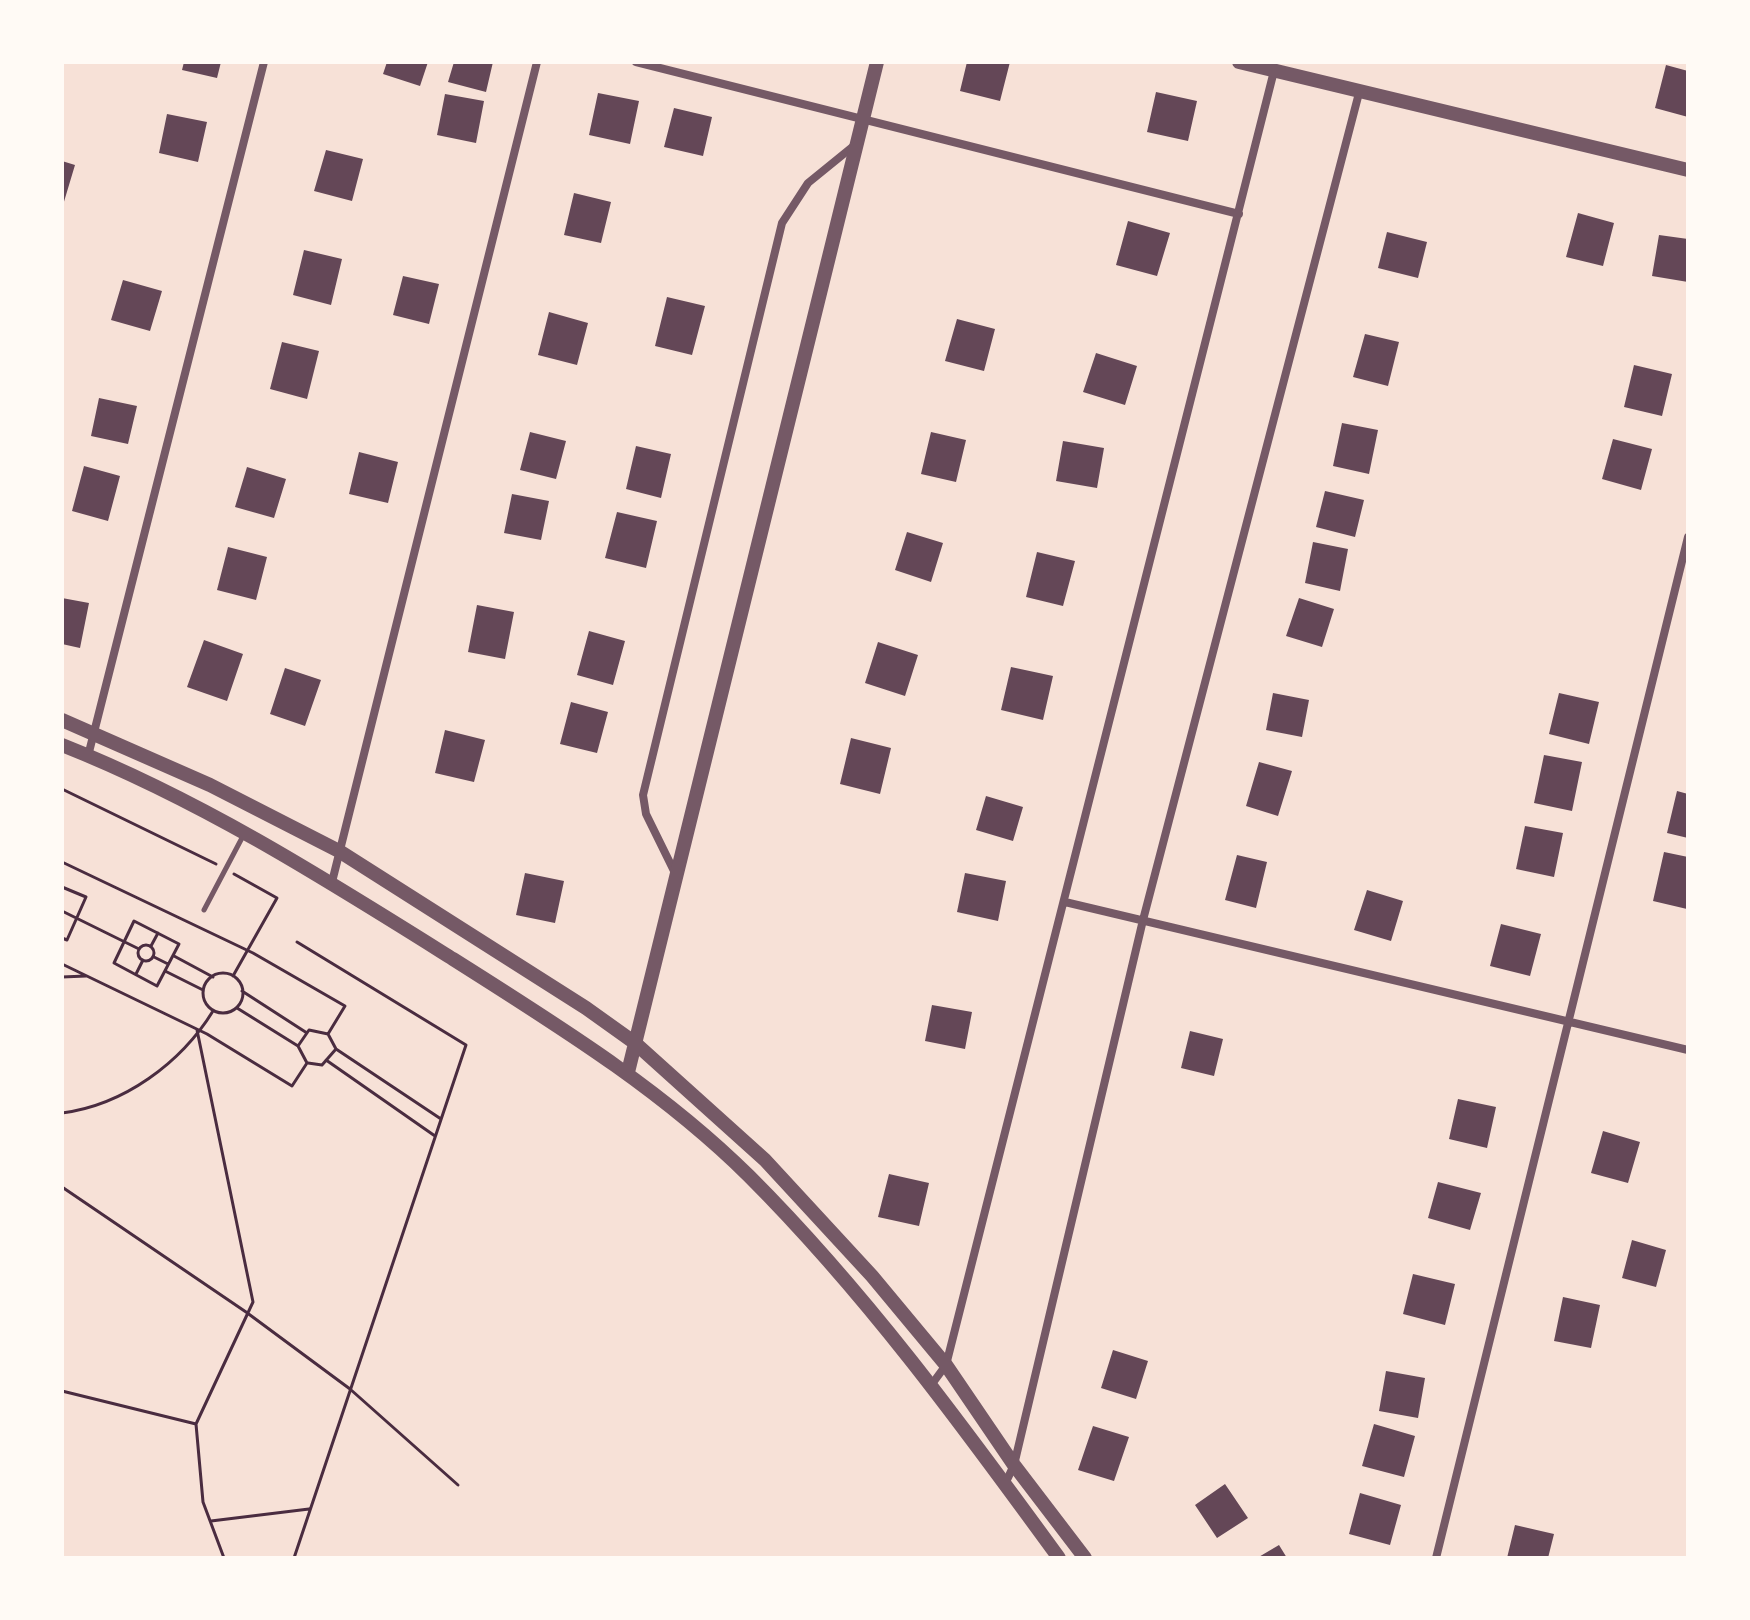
<!DOCTYPE html>
<style>
body{margin:0}
#map{position:relative;width:1750px;height:1620px;overflow:hidden;background:#f7e1d7;font-family:Arial,sans-serif}
canvas{display:block}
.frame{position:absolute;inset:0;border:64px solid #fffaf5;pointer-events:none}
</style>
<div id="map">
<canvas width="1750" height="1620"></canvas>
<div class="frame"></div>
</div>
<script>
const ctx = document.querySelector('canvas').getContext('2d');
ctx.lineJoin = 'round';
function fillPath(path, color) { ctx.fillStyle = color; ctx.fill(path, 'evenodd'); }
function trace(path, color, width, dash) { ctx.strokeStyle = color; ctx.lineWidth = width; ctx.lineCap = dash ? 'butt' : 'round'; ctx.setLineDash(dash || []); ctx.stroke(path); }
fillPath(new Path2D(`
 M184 62H221L217 78 182 70Z
 M387 62H428L420 86 383 74Z
 M454 62H493L486 92 448 82Z
 M967 62H1010L1000 101 960 91Z
 M1666 65 1688 71V117L1655 108Z
 M1156 92 1197 101 1188 141 1147 132Z
 M598 93 639 101 630 144 589 135Z
 M445 94 484 101 476 143 437 135Z
 M674 108 712 117 703 156 664 147Z
 M167 114 207 122 198 162 159 153Z
 M326 150 363 159 352 201 314 191Z
 M62 161 75 165 63 205 62 204Z
 M574 193 611 202 601 243 564 235Z
 M1578 213 1614 223 1603 266 1566 257Z
 M1128 221 1170 233 1157 276 1116 265Z
 M1387 232 1427 242 1418 278 1378 268Z
 M1659 235 1688 239V282L1652 276Z
 M304 250 342 259 331 305 293 295Z
 M403 276 439 284 429 324 393 315Z
 M123 280 162 291 150 331 111 320Z
 M667 297 705 306 692 355 655 346Z
 M549 312 588 323 577 365 538 355Z
 M957 319 995 329 984 371 945 361Z
 M1365 334 1399 342 1388 386 1353 377Z
 M282 342 319 351 307 399 270 389Z
 M1096 353 1137 366 1125 405 1083 392Z
 M1634 365 1672 374 1662 416 1624 407Z
 M99 398 137 406 128 444 91 436Z
 M1342 423 1378 430 1369 474 1333 466Z
 M530 432 566 441 556 479 520 470Z
 M931 432 966 440 956 482 921 474Z
 M1613 439 1652 449 1641 490 1602 479Z
 M1063 441 1104 448 1097 488 1056 481Z
 M636 446 671 454 661 498 626 489Z
 M359 452 398 462 388 503 349 494Z
 M84 466 120 476 108 521 72 511Z
 M247 467 286 479 274 518 235 507Z
 M1325 491 1364 500 1355 537 1316 527Z
 M512 494 549 501 541 540 504 533Z
 M617 512 657 521 646 568 605 558Z
 M907 532 943 543 931 582 895 570Z
 M1313 542 1348 549 1340 591 1305 583Z
 M228 547 267 557 256 600 217 590Z
 M1037 552 1075 561 1063 606 1026 597Z
 M62 598 89 603 80 648 62 644Z
 M1299 598 1334 609 1322 647 1286 636Z
 M477 605 514 612 505 659 468 652Z
 M589 631 625 641 613 685 577 675Z
 M204 640 243 654 227 701 187 687Z
 M878 642 918 655 905 696 865 683Z
 M1011 667 1053 676 1043 720 1001 710Z
 M285 668 321 680 305 726 270 714Z
 M1273 693 1309 700 1302 737 1266 730Z
 M1559 693 1599 702 1589 744 1549 734Z
 M571 702 608 712 597 753 560 744Z
 M445 730 485 740 474 782 435 773Z
 M851 738 891 748 880 794 840 784Z
 M1544 755 1582 762 1572 811 1534 803Z
 M1259 762 1292 771 1278 816 1246 806Z
 M1677 791 1688 794V838L1667 833Z
 M986 796 1023 807 1013 841 976 830Z
 M1525 826 1563 833 1554 877 1516 869Z
 M1664 852 1688 857 1687 909 1653 901Z
 M1237 855 1267 862 1256 908 1225 900Z
 M525 873 564 881 555 923 516 915Z
 M965 873 1006 881 998 921 957 912Z
 M1367 890 1403 901 1391 941 1354 930Z
 M1501 924 1541 934 1530 976 1490 966Z
 M932 1005 972 1012 965 1049 925 1041Z
 M1190 1031 1223 1039 1214 1076 1181 1068Z
 M1458 1099 1496 1107 1487 1148 1449 1139Z
 M1603 1131 1640 1142 1628 1183 1591 1173Z
 M889 1174 929 1183 919 1226 878 1217Z
 M1438 1182 1481 1193 1470 1230 1428 1218Z
 M1632 1240 1666 1250 1656 1287 1622 1278Z
 M1413 1274 1455 1284 1445 1325 1403 1314Z
 M1563 1297 1600 1305 1591 1348 1554 1341Z
 M1113 1350 1148 1361 1136 1399 1101 1388Z
 M1386 1371 1425 1378 1418 1418 1379 1411Z
 M1374 1424 1415 1436 1404 1477 1362 1466Z
 M1093 1426 1129 1437 1114 1481 1078 1470Z
 M1225 1484 1248 1518 1217 1538 1195 1505Z
 M1360 1493 1401 1505 1390 1545 1349 1534Z
 M1515 1525 1554 1534 1548 1558H1507Z
 M1279 1545 1287 1558H1257Z`), '#644757');
trace(new Path2D(`
 M62 789 216 864
 M62 862 253 953 345 1006 328 1034 309 1030 298 1046 307 1063 292 1086 207 1034 62 964
 M62 887 86 897 67 940 62 938
 M62 911 139 949
 M134 921 179 944 157 986 114 963Z
 M138 953a8 8 0 1 1 16 0a8 8 0 1 1-16 0Z
 M151 946 158 933
 M174 956 213 977
 M154 957 168 964
 M165 971 203 990
 M203 993a20 20 0 1 1 40 0a20 20 0 1 1-40 0Z
 M136 974 143 960
 M233 976 277 898 234 874
 M62 977 86 976
 M242 991 307 1033
 M237 1008 298 1046
 M336 1049 441 1119
 M326 1060 435 1136
 M308 1063 322 1065 336 1049 328 1034
 M62 1113C124 1105 181 1063 213 1011
 M62 1187 246 1312 350 1389 458 1485
 M62 1391 196 1424 203 1502 224 1558
 M196 1424 253 1302 197 1030
 M211 1521 309 1509
 M294 1558 466 1045 297 942`), '#4a2c40', 3);
trace(new Path2D(`
 M204 910 243 836`), '#755966', 5);
trace(new Path2D(`
 M636 62 1239 214
 M88 756 264 62
 M675 873 646 814 643 795 782 223 808 183 856 144
 M332 882 537 62
 M1065 902 1688 1050
 M932 1384 946 1365 1274 71
 M1005 1484 1014 1465 1143 920 1359 93
 M1436 1558 1688 537`), '#755966', 8);
trace(new Path2D(`
 M1239 62 1688 170
 M62 720 210 785 339 851 586 1008 635 1043 765 1160 872 1276 946 1365 1014 1465 1085 1558
 M62 745C201 800 327 880 453 959 557 1025 661 1089 749 1176 866 1293 962 1425 1059 1558
 M628 1072 877 62`), '#755966', 14);
</script>
